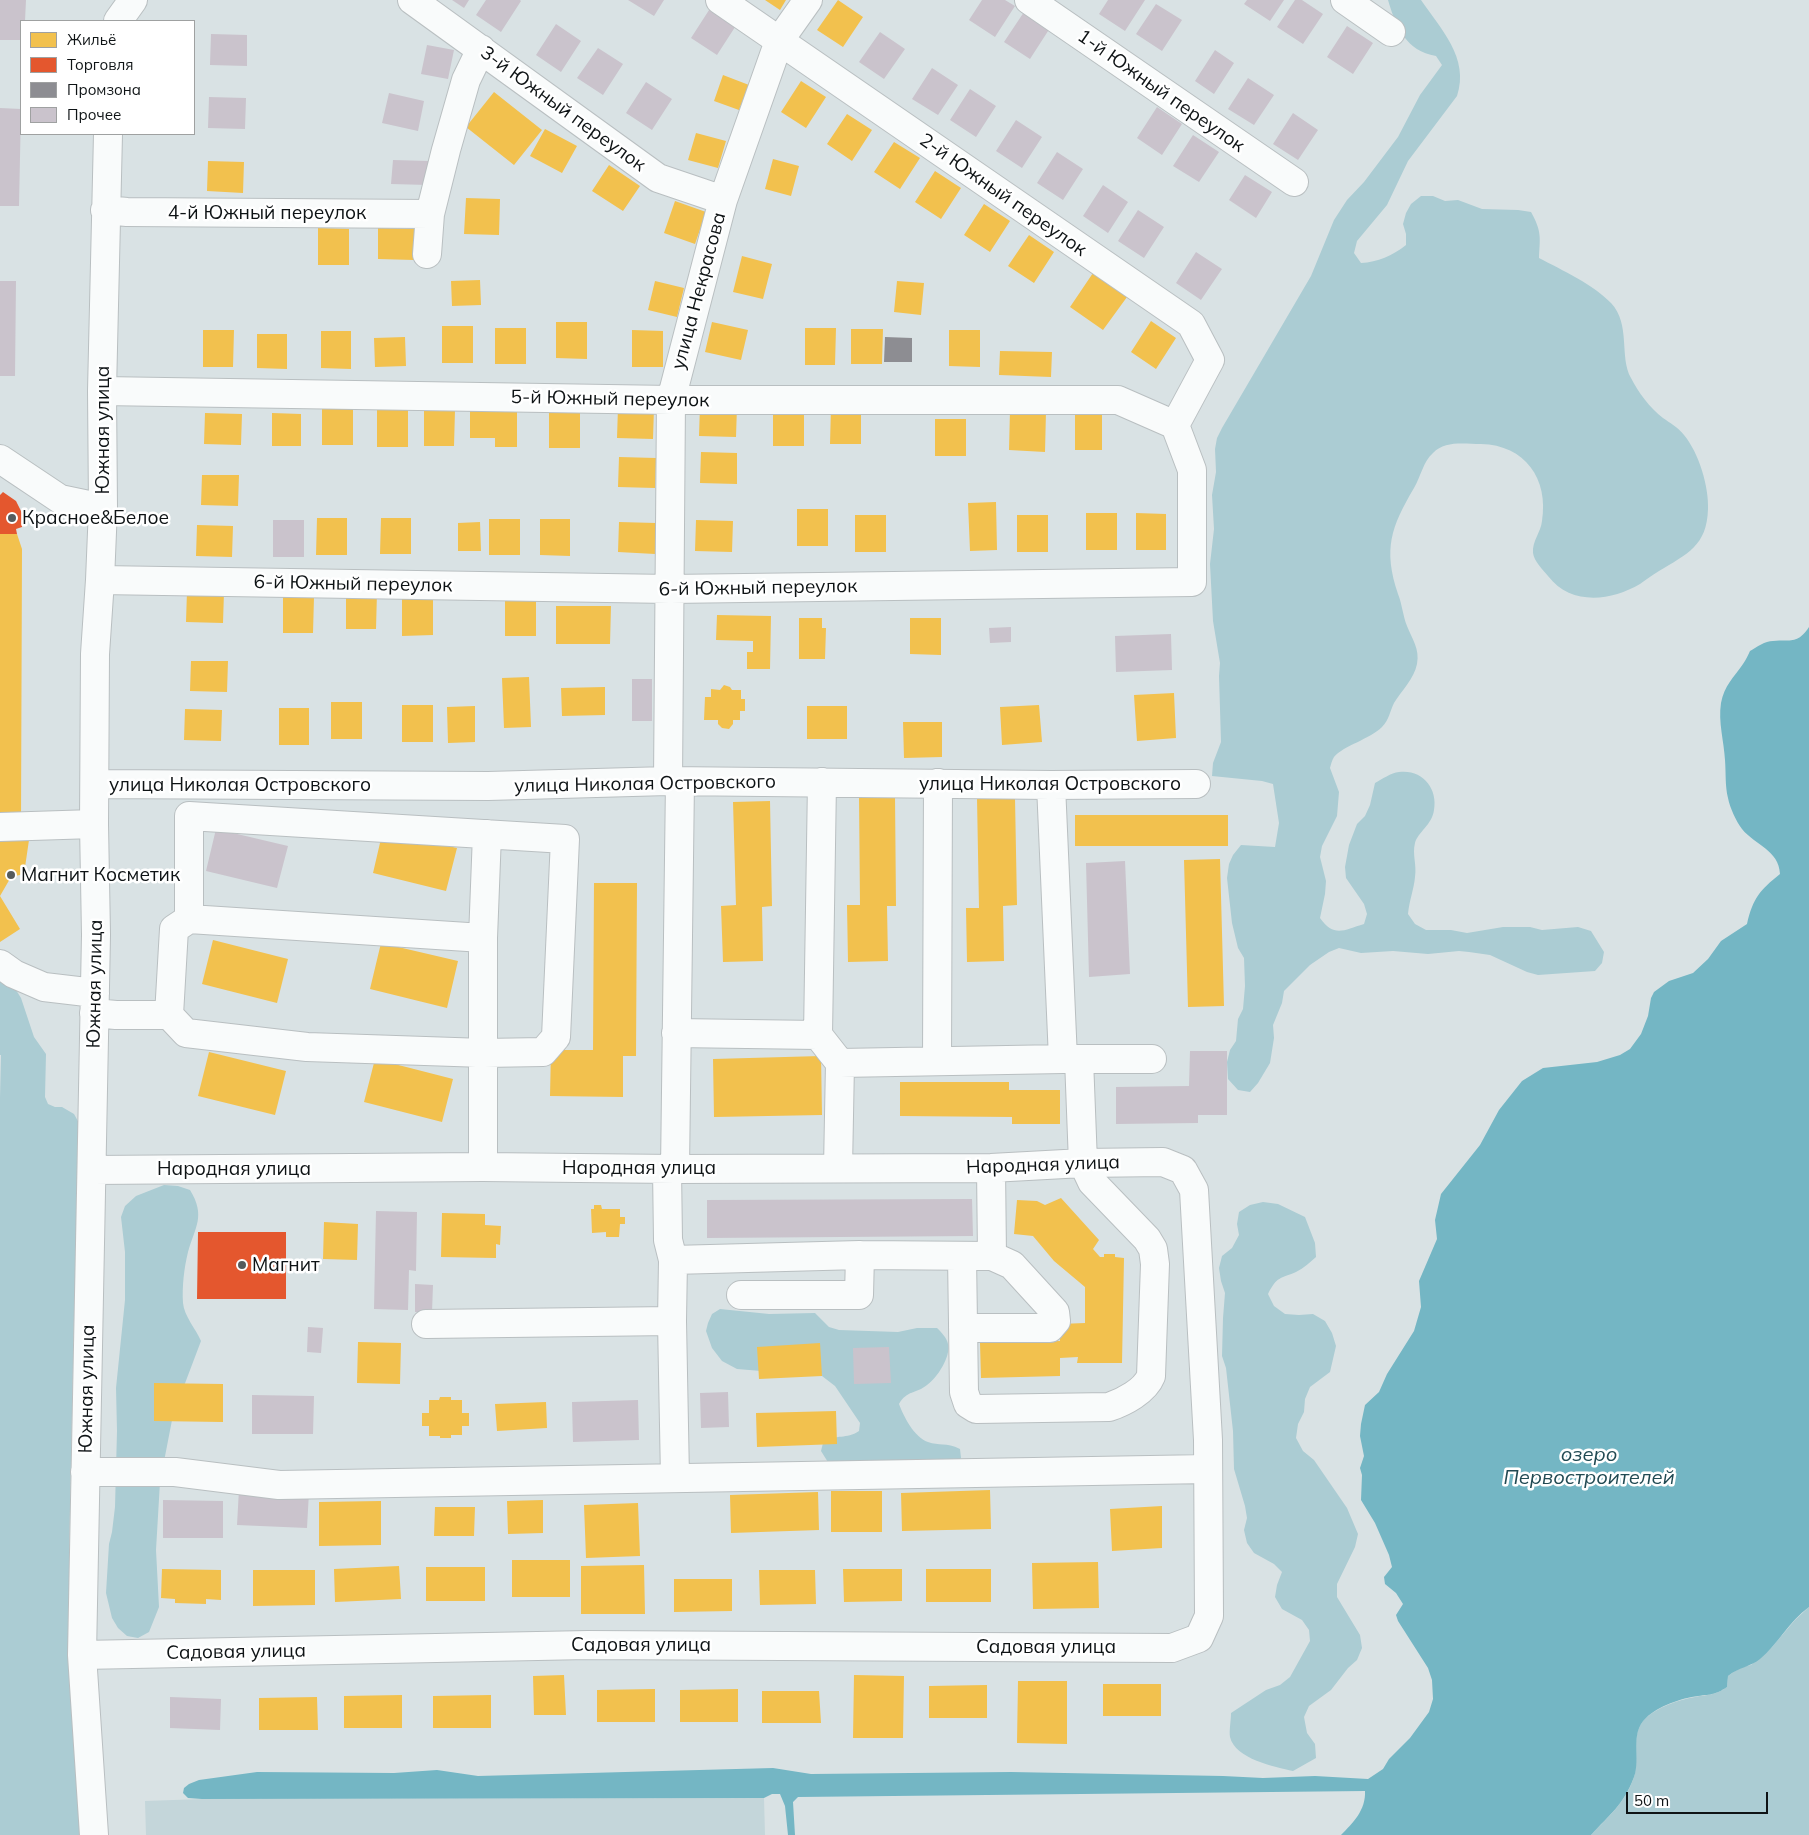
<!DOCTYPE html>
<meta charset="utf-8">
<style>
body{margin:0}
#map{position:relative;width:1809px;height:1835px;overflow:hidden;background:#d9e2e4;font-family:Mulish,sans-serif}
canvas{display:block}
.legend{position:absolute;left:20px;top:20px;width:175px;height:115px;box-sizing:border-box;background:#fff;border:1px solid #9fa1a1;margin:0;padding:6px 9px;list-style:none;font-size:15px;color:#0e1315}
.legend li{display:flex;align-items:center;gap:10px;height:25px}
.legend b{width:25px;border:1px solid #9fa1a1}
.scale{position:absolute;left:1626px;top:1792px;width:142px;height:22px;box-sizing:border-box;border:2px solid #0e1315;border-top:0;padding-left:6px;font-size:15px;line-height:18px;white-space:nowrap;color:#0e1315;-webkit-text-stroke:4px #fff;paint-order:stroke}
</style>
<div id="map">
<canvas width="1809" height="1835"></canvas>
<ul class="legend">
<li><b style="height:14px;background:#f2c14e"></b>Жильё</li>
<li><b style="height:14px;background:#e4572e"></b>Торговля</li>
<li><b style="height:14px;background:#8d8d92"></b>Промзона</li>
<li><b style="height:14px;background:#cac3cc"></b>Прочее</li>
</ul>
<div class="scale">50 m</div>
</div>
<script>
const ctx = document.querySelector('canvas').getContext('2d');
ctx.lineJoin = 'round';
function fillPath(path, color) { ctx.fillStyle = color; ctx.fill(path, 'evenodd'); }
function trace(path, color, width, dash) { ctx.strokeStyle = color; ctx.lineWidth = width; ctx.lineCap = dash ? 'butt' : 'round'; ctx.setLineDash(dash || []); ctx.stroke(path); }
function write(font, color, halo, rows, align = 'center') {
  ctx.font = font + ' Mulish,sans-serif'; ctx.lineWidth = 5; ctx.setLineDash([]); ctx.textBaseline = 'middle'; ctx.strokeStyle = halo; ctx.fillStyle = color; for (const [text, x, y, turn = 0] of rows) {
    ctx.save(); ctx.translate(x, y); ctx.rotate((+turn || 0) * Math.PI / 180); ctx.textAlign = isNaN(turn) ? turn : align; if (halo) ctx.strokeText(text, 0, 0); ctx.fillText(text, 0, 0); ctx.restore();
  }
}
fillPath(new Path2D(`
 M764 1798 765 1835H146L145 1801 202 1799Z`), '#c4d6da');
fillPath(new Path2D(`
 M1388 0H1421C1440 28 1470 58 1457 96L1408 161 1387 205 1357 241 1354 253 1361 263C1378 262 1392 256 1406 245V234L1403 224 1406 213 1411 204 1421 196H1433L1445 201 1458 200 1482 209 1518 210 1531 212C1542 232 1540 237 1539 258 1562 270 1594 285 1611 303 1631 324 1619 357 1631 378 1638 392 1650 408 1663 418 1670 423 1678 427 1684 435 1699 453 1709 487 1708 509 1707 546 1687 554 1659 571 1652 575 1646 580 1640 584 1611 601 1571 606 1548 576 1543 570 1534 561 1533 553 1532 541 1541 532 1542 521 1549 479 1525 445 1481 444 1465 444 1445 440 1433 453 1423 462 1421 476 1414 488 1391 527 1383 549 1398 594 1402 604 1403 616 1407 626 1412 639 1420 649 1417 664 1414 679 1402 690 1394 703 1390 711 1389 720 1382 727 1370 739 1343 746 1334 757 1332 760 1331 764 1330 768L1339 792 1337 816 1322 846 1320 857 1326 881 1325 894 1320 918C1334 938 1344 930 1364 924L1367 914 1364 904 1346 878 1345 867 1349 845 1357 824 1365 816 1370 805 1375 783C1382 779 1391 773 1399 772 1422 769 1438 788 1434 810 1432 825 1418 832 1415 843 1412 854 1417 865 1415 877 1414 889 1409 901 1408 914L1415 924 1426 930H1451L1467 933 1503 927H1530L1542 930 1578 927 1591 931 1604 952 1602 963 1595 971 1538 975 1527 972 1490 955 1469 952 1459 951 1428 954 1393 951 1361 953 1339 948 1329 952 1310 965 1284 991 1282 1003 1273 1025 1274 1038 1270 1063 1258 1083 1250 1092 1238 1090 1228 1079 1227 1062 1230 1050 1236 1041 1238 1019 1243 1009 1245 986 1244 958 1238 948 1232 923 1227 878 1229 864 1233 855 1241 845 1275 847 1279 823 1273 784 1262 781 1212 776 1213 763 1221 742 1219 676 1220 663 1213 621 1210 564 1214 529 1212 495 1216 472 1215 449 1217 438 1222 428 1311 276 1334 220 1347 200 1364 182 1398 137 1420 95 1442 65 1436 56C1406 51 1396 27 1388 0Z
 M0 974 11 982 21 998 34 1037 46 1054 45 1097 48 1104 55 1107H62L74 1114 79 1123 85 1149 74 1316 69 1558 83 1835H0V1098L1 1055H0Z
 M164 1185 178 1186 190 1190C206 1216 195 1227 188 1252 184 1268 182 1287 183 1303 184 1316 196 1329 201 1341L173 1415 160 1482 156 1550 159 1607 149 1632 138 1638 127 1636 118 1628 112 1618 106 1593 109 1544 112 1532 115 1507 117 1431 116 1388 125 1300V1252L121 1217 125 1206 136 1196Z
 M1263 1202 1278 1204 1305 1217 1315 1243 1316 1257C1310 1262 1304 1268 1296 1272 1280 1279 1277 1276 1268 1294L1274 1306 1285 1314 1299 1315 1313 1314 1325 1321 1332 1333 1336 1346 1330 1372 1310 1387 1305 1399 1304 1412 1298 1424 1296 1438 1303 1451 1314 1460 1347 1508 1358 1534 1355 1547 1337 1584V1597L1360 1635 1362 1648 1357 1660 1348 1668 1331 1690 1309 1706 1304 1717 1307 1733 1315 1744 1316 1758 1293 1771C1275 1767 1235 1759 1230 1737 1229 1730 1231 1721 1231 1713L1266 1690 1280 1685 1290 1677 1310 1641 1309 1630 1302 1620 1282 1609 1275 1597 1277 1585 1282 1572 1274 1564 1254 1553 1247 1543 1244 1530 1247 1518 1245 1506 1234 1469 1233 1431 1226 1368 1222 1356 1223 1318 1225 1293 1221 1281 1219 1268 1222 1256 1232 1248 1239 1235 1237 1224 1239 1212 1250 1205Z
 M720 1309 769 1314 815 1313 829 1327 839 1330 898 1332 917 1328H937C941 1332 947 1338 948 1344 951 1357 937 1378 927 1385 916 1394 907 1390 899 1404 904 1417 914 1437 928 1442 939 1446 946 1442 960 1449L961 1458 955 1466 831 1467 821 1451 823 1443C837 1433 846 1440 859 1431L860 1423 835 1386 822 1376 737 1369 722 1361 712 1348 706 1331 708 1323 712 1314Z
 M1809 1607V1835H1591C1609 1816 1625 1803 1634 1777 1640 1758 1629 1734 1646 1718 1658 1707 1678 1700 1695 1697 1709 1694 1714 1696 1727 1687L1728 1676 1741 1667 1751 1665 1772 1647 1795 1620Z`), '#abccd3');
fillPath(new Path2D(`
 M1809 627V1607C1789 1621 1778 1644 1760 1659 1750 1667 1739 1667 1728 1676L1727 1687C1715 1695 1712 1694 1698 1696 1682 1698 1658 1706 1646 1718 1629 1734 1641 1758 1634 1777 1623 1806 1610 1814 1591 1835H1341C1353 1823 1366 1810 1365 1791L798 1797 793 1802 795 1835H788L785 1806 780 1794H772L764 1798 202 1799 188 1798 183 1793 184 1788 189 1784 199 1780 257 1772 394 1773 437 1770 478 1776 773 1768 811 1774 1011 1772 1223 1776 1263 1778 1315 1776 1368 1779 1383 1769 1389 1759 1410 1738 1429 1712 1433 1699 1432 1680 1428 1668 1398 1621 1396 1615 1403 1604 1396 1593 1385 1584 1384 1577 1392 1567 1389 1555 1375 1523 1361 1500 1362 1475 1360 1468 1364 1456 1360 1436 1361 1424 1365 1405 1379 1392 1387 1374 1414 1331 1421 1307 1419 1281 1437 1239 1435 1220 1441 1194 1480 1145 1499 1110 1522 1081 1543 1068 1597 1062 1620 1055 1630 1049 1641 1034 1648 1016 1651 998 1654 992 1669 981 1693 973 1708 959 1721 941 1747 924C1753 898 1760 890 1780 874 1779 850 1755 845 1742 829 1736 821 1730 808 1728 798 1725 786 1726 773 1725 760 1724 741 1718 722 1721 703 1724 686 1734 677 1743 664 1746 660 1748 655 1750 651 1757 647 1765 641 1773 641 1791 639 1797 645 1809 627Z`), '#74b6c4');
fillPath(new Path2D(`
 M765 0H786L780 10Z
 M838 0 863 17 843 47 817 30Z
 M723 75 749 85 739 110 714 101Z
 M801 81 826 97 806 128 781 112Z
 M494 92 542 130 514 165 466 127Z
 M847 114 872 130 852 161 827 144Z
 M545 129 577 146 562 173 530 156Z
 M696 133 726 141 718 168 688 160Z
 M894 142 920 158 900 189 874 172Z
 M773 159 799 166 791 196 765 189Z
 M208 161 244 162 243 193 207 191Z
 M609 165 640 186 623 211 592 191Z
 M935 171 961 188 941 219 915 202Z
 M466 198 500 199 499 235 464 234Z
 M675 201 706 212 695 244 664 233Z
 M984 204 1010 221 990 252 964 235Z
 M318 228 349 229V265H318Z
 M378 228 415 229 414 260 378 259Z
 M1029 235 1054 252 1034 283 1008 266Z
 M742 256 772 264 763 299 733 292Z
 M1093 273 1127 297 1103 330 1070 307Z
 M480 280 481 305 452 306 451 281Z
 M655 281 684 288 677 317 648 310Z
 M897 281 924 283 921 315 894 312Z
 M1151 321 1176 338 1156 369 1131 352Z
 M556 322H587V359L556 358Z
 M712 322 748 330 741 360 705 352Z
 M442 326H473V363H442Z
 M495 328H526V364H495Z
 M805 328H836L835 365H805Z
 M851 329H883L882 364H851Z
 M203 330H234L233 367H203Z
 M632 330 663 331V367H632Z
 M949 330H980V367L949 366Z
 M321 331H351V369L321 368Z
 M257 334H287V369L257 368Z
 M405 337 406 366 375 367 374 338Z
 M1000 351 1052 352 1051 377 999 375Z
 M700 405 737 406 736 437 699 436Z
 M618 407 654 408 653 439 617 438Z
 M831 407H861V444H830Z
 M322 408H353V445H322Z
 M424 409 455 410 454 446H424Z
 M773 409 804 410V446H773Z
 M377 410H408V447H377Z
 M470 410H517V447H495V438H470Z
 M1010 410 1046 411 1045 452 1009 450Z
 M549 411H580V448H549Z
 M205 413 242 414 241 445 204 444Z
 M272 413 301 414V446H272Z
 M1075 415H1102V450H1075Z
 M935 419H966V456H935Z
 M701 452 737 453V484L700 483Z
 M619 457 656 458 655 488 618 487Z
 M202 475H239L238 506 201 505Z
 M996 502 997 550 970 551 968 503Z
 M797 509H828V546H797Z
 M1086 513H1117V550H1086Z
 M1136 513 1166 514V550H1136Z
 M855 515H886V552H855Z
 M1017 515H1048V552H1017Z
 M317 518H347V555H316Z
 M381 518H411V554H380Z
 M489 519H520V555H489Z
 M540 519H570V556L540 555Z
 M696 520 733 521 732 552 695 551Z
 M480 522 481 551H458V523Z
 M619 522 656 523 655 554 618 552Z
 M197 525 233 526 232 557 196 556Z
 M0 534H17L22 549 21 821 24 832 29 840 24 874 11 877 0 896 20 929 0 942Z
 M187 591 224 592 223 623 186 622Z
 M346 592H377L376 629H346Z
 M283 597H314L313 633H283Z
 M433 598V635L402 636V599Z
 M505 599 536 600V636H505Z
 M556 606H611L610 644H556Z
 M717 615 771 616 770 669H747V652H753V641L716 640Z
 M799 618H822V628H826L825 659H799Z
 M910 618H941V655L910 654Z
 M191 661H228L227 692 190 691Z
 M529 677 531 727 504 728 502 678Z
 M724 685 730 687 732 690H741V699H745V711H740V720H733V724L729 729 722 728 718 724V720H704L705 697H711V689L720 690Z
 M605 687V715L562 716 561 688Z
 M1174 693 1176 738 1137 741 1134 695Z
 M331 702H362V739H331Z
 M402 705H433V742H402Z
 M1039 705 1042 742 1002 745 1000 707Z
 M475 706V742L448 743 447 707Z
 M807 706H847V739H807Z
 M279 708H309V745H279Z
 M185 709 222 710 221 741 184 740Z
 M903 722H942V757L904 758Z
 M859 796H895L896 906H887L888 961 848 962 847 905H860Z
 M977 798H1015L1017 905 1003 906 1004 961 967 962 966 908H979Z
 M770 801 772 906 762 907 763 961 723 962 721 906 736 905 733 802Z
 M1075 815H1228V846H1075Z
 M383 830 457 848 446 891 373 873Z
 M1220 859 1224 1006 1188 1007 1184 860Z
 M594 883H637L636 1056H623V1097L550 1096 551 1050H593Z
 M213 940 288 959 277 1003 202 984Z
 M381 943 458 961 447 1008 370 989Z
 M209 1052 286 1071 275 1115 198 1096Z
 M821 1056 822 1115 714 1117 713 1059Z
 M375 1059 453 1079 442 1122 364 1102Z
 M900 1082H1009V1090H1060V1124H1012V1117L900 1116Z
 M1061 1198 1099 1240 1093 1249 1100 1257H1104V1254H1115V1257L1124 1258 1122 1363H1077L1078 1357 1060 1358V1376L981 1378 980 1343 1060 1341V1324L1085 1323V1287L1054 1261 1033 1236 1014 1234 1017 1200 1037 1201 1045 1205Z
 M594 1205H601L602 1209H620V1217H625V1224H620L619 1237H606V1232L592 1233 591 1209H594Z
 M442 1213 485 1214V1225L501 1226 500 1245 496 1244V1258L441 1257Z
 M324 1222 358 1224 357 1260 323 1259Z
 M358 1342 401 1343 400 1384 357 1383Z
 M820 1343 822 1376 759 1379 757 1347Z
 M154 1383 223 1384V1422L154 1421Z
 M440 1397H451V1400H462V1413H469V1426H462V1435H451V1438H440V1436H429V1426H422V1413H429V1400H439Z
 M546 1402 547 1428 497 1431 495 1404Z
 M836 1411 837 1444 757 1447 756 1413Z
 M990 1490 991 1529 902 1531 901 1493Z
 M831 1491H882V1532H831Z
 M818 1492 819 1530 731 1533 730 1495Z
 M543 1500V1533L508 1534 507 1501Z
 M381 1501V1545L319 1546V1502Z
 M638 1503 640 1556 586 1558 584 1505Z
 M1162 1506V1548L1112 1551 1110 1509Z
 M435 1507H475L474 1536H434Z
 M512 1560H570V1597H512Z
 M1098 1562 1099 1608 1033 1609 1032 1563Z
 M644 1565 645 1614H581V1566Z
 M399 1566 401 1599 335 1602 334 1569Z
 M426 1567H485V1601H426Z
 M162 1569 221 1570V1600L206 1599V1604L175 1603V1599L161 1598Z
 M843 1569H902V1601L844 1602Z
 M926 1569H991V1602H926Z
 M253 1570H315V1605L253 1606Z
 M759 1570H815L816 1604 760 1605Z
 M674 1579H732V1611L674 1612Z
 M564 1675 566 1715H534L533 1676Z
 M854 1675 904 1676 903 1738H853Z
 M1018 1681H1067V1744L1017 1743Z
 M1103 1684H1161V1716H1103Z
 M987 1685V1718H929V1686Z
 M655 1689V1722H597V1690Z
 M738 1689V1722H680V1690Z
 M762 1691H819L821 1723H762Z
 M402 1695V1728H344V1696Z
 M491 1695V1728H433V1696Z
 M317 1697 318 1730H259V1698Z`), '#f2c14e');
fillPath(new Path2D(`
 M3 492 16 501 22 513V527L16 529 17 534H0V495Z
 M198 1232H286V1299H197Z`), '#e4572e');
fillPath(new Path2D(`
 M885 337 912 338V362H884Z`), '#8d8d92');
fillPath(new Path2D(`
 M0 0H26L25 21H21V40H0Z
 M452 0H469L464 8Z
 M486 0H520L521 1 501 32 476 15Z
 M628 0H664L654 16Z
 M982 0H1005L1015 6 995 37 969 20Z
 M1108 0H1145L1125 31 1099 14Z
 M1247 0H1284L1270 21 1244 4Z
 M1295 0H1302L1323 14 1303 44 1277 27Z
 M1156 4 1182 20 1162 51 1136 34Z
 M711 7 737 24 717 55 691 38Z
 M1024 12 1050 28 1030 59 1004 42Z
 M556 24 581 41 561 72 536 55Z
 M1347 26 1373 43 1353 74 1327 57Z
 M880 32 905 49 884 79 859 62Z
 M211 34 247 35V66L210 65Z
 M427 45 454 50 448 79 421 74Z
 M598 48 623 64 603 95 577 78Z
 M1215 50 1234 63 1214 94 1195 81Z
 M932 68 958 85 938 115 912 99Z
 M1248 78 1274 95 1254 125 1228 109Z
 M646 82 672 99 652 130 626 113Z
 M970 89 996 106 976 137 950 120Z
 M389 93 424 101 418 131 382 123Z
 M209 97 246 98 245 129 208 128Z
 M1157 107 1182 124 1162 155 1137 138Z
 M0 108 21 109 19 206H0Z
 M1293 113 1318 130 1298 160 1273 144Z
 M1016 120 1042 137 1022 168 996 151Z
 M1193 135 1219 152 1199 182 1173 166Z
 M1057 152 1083 169 1063 200 1037 183Z
 M393 160 429 161 428 185 391 184Z
 M1245 175 1272 192 1256 218 1229 200Z
 M1103 185 1128 202 1108 233 1083 216Z
 M1138 210 1164 227 1144 258 1118 241Z
 M1196 252 1222 269 1201 300 1176 283Z
 M0 281H16L15 376H0Z
 M273 520H304V557H273Z
 M1011 627V642L990 643 989 628Z
 M1171 634 1172 670 1116 672 1115 636Z
 M632 679H652V721H632Z
 M216 829 288 846 277 888 206 871Z
 M1125 861 1130 974 1089 977 1086 863Z
 M1190 1051H1227V1115H1198V1123L1116 1124V1087L1189 1086Z
 M972 1199 973 1236 707 1238V1200Z
 M376 1211 417 1212 416 1271 409 1270 408 1310 374 1309Z
 M415 1284 433 1285 432 1312H415Z
 M308 1327 323 1328 321 1353 307 1352Z
 M889 1347 891 1383 854 1384 853 1348Z
 M728 1392 729 1427 701 1428 700 1393Z
 M252 1395 314 1396 313 1434H252Z
 M638 1400 639 1440 573 1442 572 1402Z
 M239 1489 309 1492 307 1528 237 1525Z
 M163 1500 223 1501V1538H163Z
 M170 1697 221 1699 220 1730 170 1728Z`), '#cac3cc');
const minor = new Path2D(`
 M412 0 658 178 723 200
 M720 0 1191 324 1210 360 1175 425
 M1029 0 1294 182
 M1345 0 1391 32
 M118 21 133 0
 M105 210 127 212 430 214
 M427 254 430 214 446 150 466 80 481 49
 M0 459 60 499 103 508
 M100 580 670 589 1192 582V470L1175 425 1118 400H671L102 391
 M668 781 671 400 723 200 779 41 808 0
 M822 782 818 1035 840 1063 838 1168
 M95 784 488 786 668 781 1051 785 1196 784
 M1051 785 1063 1059
 M0 827 94 824
 M189 919 483 938
 M0 964 14 974 44 987 95 993
 M94 1013 116 1015H169L174 929 189 919V816L565 839 556 1037 543 1052 484 1053 307 1047 186 1033 169 1015
 M676 1033 818 1035
 M937 1061 938 783
 M840 1063 1063 1059H1152
 M483 1167V938L487 834
 M667 1169 668 1240 673 1260 672 1321 675 1478
 M675 1169 680 781
 M962 1256 964 1392 968 1404 976 1409 1109 1407C1124 1402 1145 1391 1151 1376L1155 1264 1153 1249 1147 1239 1092 1182 1083 1163 1079 1059
 M673 1260 860 1255 992 1256
 M741 1295H859L860 1255
 M426 1324 672 1321
 M963 1328H1050L1056 1321 1055 1312 1012 1265 992 1256 991 1168
 M85 1472H175L279 1485 1208 1469
 M82 1655 588 1645 1172 1648 1199 1638 1209 1616 1208 1440 1194 1190 1183 1170 1163 1162 1083 1163 991 1168 675 1169 483 1167 93 1170
 M94 1835 82 1655 96 935 94 824 95 654 100 580 103 508 102 391 108 134`);
trace(minor, '#b9bfc1', 30);
trace(minor, '#f9fbfb', 28);
for (const [x, y, r, color] of [
 [12,518,5,"#555b5d"],
 [11,875,5,"#555b5d"],
 [242,1265,5,"#555b5d"]
]) { const dot = new Path2D(); dot.arc(x, y, r, 0, 2 * Math.PI); ctx.fillStyle = color; ctx.fill(dot); trace(dot, '#fff', 2); }
write('19px', '#0e1315', '#fff', [
 ["1-й Южный переулок",1161,91,35],
 ["3-й Южный переулок",563,109,36],
 ["2-й Южный переулок",1003,195,35],
 ["4-й Южный переулок",267,213],
 ["улица Некрасова",699,291,-75],
 ["5-й Южный переулок",610,399,1],
 ["Южная улица",103,430,-90],
 ["6-й Южный переулок",353,584,1],
 ["6-й Южный переулок",758,588,-1],
 ["улица Николая Островского",645,784,-1],
 ["улица Николая Островского",1050,784],
 ["улица Николая Островского",240,785],
 ["Южная улица",95,984,-89],
 ["Народная улица",1043,1165,-2],
 ["Народная улица",639,1168],
 ["Народная улица",234,1169],
 ["Южная улица",87,1389,-89],
 ["Садовая улица",641,1645],
 ["Садовая улица",1046,1647],
 ["Садовая улица",236,1652,-1]
]);
write('19px', '#0e1315', '#fff', [
 ["Красное&Белое",22,518],
 ["Магнит Косметик",21,875],
 ["Магнит",252,1265]
], 'left');
write('italic 20px', '#214a53', '#fff', [
 ["озеро",1589,1455],
 ["Первостроителей",1589,1478]
]);
</script>
